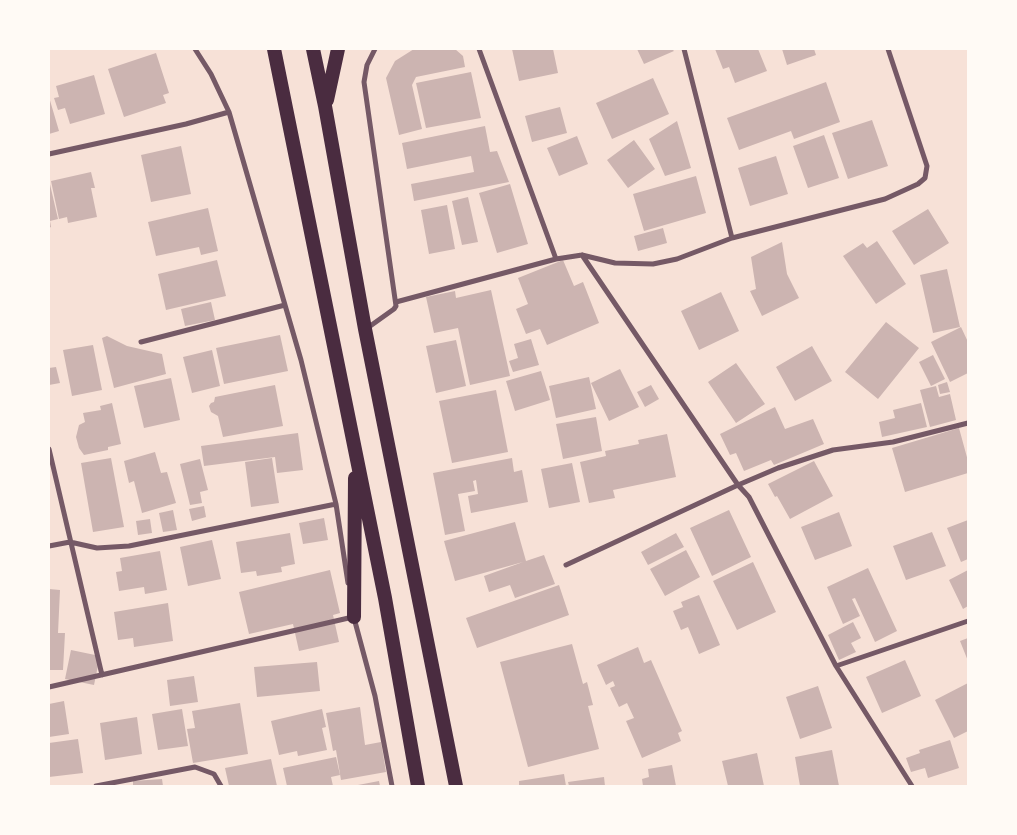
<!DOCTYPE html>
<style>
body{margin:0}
#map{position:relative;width:1017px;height:835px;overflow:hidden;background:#f7e1d7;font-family:Literata,serif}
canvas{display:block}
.frame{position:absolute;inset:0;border:50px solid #fffaf5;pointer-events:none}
</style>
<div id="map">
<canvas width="1017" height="835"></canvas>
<div class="frame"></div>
</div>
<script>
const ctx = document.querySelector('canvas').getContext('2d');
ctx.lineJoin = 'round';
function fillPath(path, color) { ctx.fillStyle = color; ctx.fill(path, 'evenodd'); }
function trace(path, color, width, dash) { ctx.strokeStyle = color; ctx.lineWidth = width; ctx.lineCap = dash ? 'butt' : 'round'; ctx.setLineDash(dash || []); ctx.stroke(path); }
fillPath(new Path2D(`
 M414 49H455L463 56 465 67 416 77 412 85 422 129 399 135 386 78 395 61Z
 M512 49H553L558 73 519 81Z
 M637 49H672L674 51 644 64Z
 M715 49H758L767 71 735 83 729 67 723 69Z
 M782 49H814L816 55 787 65Z
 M156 53 169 93 163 95 166 103 124 117 108 69Z
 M471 72 481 118 426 128 416 83Z
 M94 75 105 114 70 124 65 108 58 110 54 98 59 97 56 86Z
 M653 78 669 114 612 139 596 103Z
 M826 82 840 122 794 139 791 131 739 150 727 118Z
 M49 97 59 131 49 134Z
 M560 107 567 133 532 142 525 116Z
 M872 120 888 166 848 179 832 133Z
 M677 121 691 168 665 176 649 139Z
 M485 126 490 152 497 151 509 182 414 201 411 184 474 172 471 156 407 169 402 143Z
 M824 135 839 178 808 188 793 146Z
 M577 136 588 164 559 176 547 148Z
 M634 140 655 169 628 188 607 160Z
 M181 146 191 194 151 202 141 155Z
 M776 156 788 194 750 206 738 168Z
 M91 172 95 188H91L97 217 68 223 67 217 59 219 51 181Z
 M696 176 706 213 644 231 633 194Z
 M49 180 58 219 50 221 51 227 49 228Z
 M510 184 528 244 497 253 479 193Z
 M468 197 478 242 462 245 452 201Z
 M447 205 455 249 429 254 421 210Z
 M208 208 218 251 201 255 199 247 156 256 148 222Z
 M928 209 949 243 914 265 892 231Z
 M663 228 667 243 638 251 634 236Z
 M877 241 906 284 876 304 843 256 863 243 867 248Z
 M782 242 787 274 799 298 762 316 750 291 756 289 751 257Z
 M217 260 226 296 166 310 158 274Z
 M563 260 574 286 583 282 599 323 547 345 540 329 526 334 516 309 528 304 518 278Z
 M947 269 960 327 933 333 920 275Z
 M491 290 510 376 470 385 458 328 434 333 426 297 455 291 456 298Z
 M721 292 739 331 699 350 681 311Z
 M211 302 215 320 185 326 181 309Z
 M886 322 919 348 878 399 845 372Z
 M961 327 968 342V373L950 382 931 342Z
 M280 335 288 371 224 384 216 348Z
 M107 336 127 346 162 354 166 374 114 388 102 338Z
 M531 339 539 365 513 372 509 361 518 358 514 344Z
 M456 340 466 386 436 393 426 346Z
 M93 345 102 390 72 396 63 350Z
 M812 346 832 381 795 401 776 367Z
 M212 350 220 386 192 393 183 357Z
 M933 355 945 379 931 386 919 362Z
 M736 363 765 404 736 423 708 382Z
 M56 367 60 383 49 385V368Z
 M620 369 639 407 609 421 591 383Z
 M541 371 550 400 515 411 506 381Z
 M589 377 596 409 556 418 549 386Z
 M171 378 180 420 144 428 134 386Z
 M947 382 950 392 940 394 938 385Z
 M275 385 283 426 223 437 218 416 211 412 209 406 211 403 214 402 215 397Z
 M651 385 659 399 645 407 637 392Z
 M936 386 939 397 950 394 956 420 930 427 920 390Z
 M496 390 508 452 452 463 439 401Z
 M112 403 121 444 108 447V450L84 455 79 448 76 437 79 425 85 422 83 413 101 410 100 406Z
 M921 403 927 427 882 437 879 422 895 418 893 410Z
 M775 407 785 429 813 419 824 444 774 465 771 460 744 471 736 453 730 455 720 434Z
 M596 417 602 451 563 459 556 424Z
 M959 428 968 461V473L905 492 892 448Z
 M298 433 303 470 277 473 275 457 204 466 201 446Z
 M667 434 676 477 613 490 615 498 589 503 580 462 606 456 605 451 639 444 638 440Z
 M155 452 161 473 167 472 176 503 142 513 134 481 129 483 124 461Z
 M111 458 124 527 93 532 81 463Z
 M272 458 279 503 251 507 245 462Z
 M512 458 514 472 522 470 528 502 471 513 468 496 478 494 476 480 473 481 475 491 458 494 465 531 445 535 433 473Z
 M200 459 208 490 200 492 202 503 190 505 180 464Z
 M814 461 833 496 790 519 777 496 775 497 768 484Z
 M572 463 580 502 549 508 541 469Z
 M204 506 206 517 192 521 189 509Z
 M173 510 177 530 163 532 159 513Z
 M729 510 751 557 712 576 690 528Z
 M839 512 852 546 815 560 801 527Z
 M324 518 328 540 303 544 299 523Z
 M150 519 152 533 138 535 136 521Z
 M968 520V559L961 562 947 528Z
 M515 522 526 561 544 555 555 584 515 598 510 585 489 592 484 576 523 562 455 581 444 541Z
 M932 532 946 566 906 580 893 546Z
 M290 533 295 564 281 567 282 572 257 576 256 571 241 573 236 542Z
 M676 533 684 547 648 565 641 552Z
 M212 540 221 579 188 586 180 547Z
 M686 550 700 577 665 596 650 569Z
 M160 551 167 590 145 594 144 587 119 591 116 572 122 571 120 558Z
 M753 562 776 612 737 630 713 581Z
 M868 568 897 631 875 642 855 598 852 599 860 616 843 624 827 587Z
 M330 570 340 613 333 615 339 642 299 651 293 624 249 634 239 592Z
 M968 570V606L963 609 949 580Z
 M559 585 569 615 477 648 466 618Z
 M49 589 60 590 58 633H65L63 670H49Z
 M699 595 720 645 699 654 688 627 681 630 673 611 683 607 681 602Z
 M168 603 173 641 134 647 133 638 118 640 114 612Z
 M853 622 861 638 851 643 856 652 839 660 828 635Z
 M968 638V661L960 641Z
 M572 644 583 684 587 682 593 705 588 706 599 749 528 767 500 662Z
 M638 647 644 663 651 660 682 731 678 733 681 741 642 758 626 721 634 718 627 703 619 707 610 688 615 686 613 681 606 685 597 665Z
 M71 650 100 656 94 685 65 679Z
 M905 660 921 696 882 713 866 677Z
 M317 662 320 691 257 697 254 667Z
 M194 676 198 702 170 706 167 680Z
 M968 683V731L954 738 935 700Z
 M818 686 832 728 800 739 786 697Z
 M64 701 69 734 49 737V704Z
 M240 703 248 754 193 763 187 729 195 728 192 711Z
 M360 707 365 745 381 742 386 772 341 780 336 750 333 751 326 713Z
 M182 709 188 746 158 750 152 714Z
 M322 709 326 727 322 728 327 750 298 756 297 751 279 755 271 721Z
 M137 717 142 754 105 760 100 723Z
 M78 739 83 773 49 777V743Z
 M950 740 959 768 928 778 925 768 911 772 906 758 920 753 919 750Z
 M832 750 839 786H800L795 757Z
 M757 753 764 786H728L722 761Z
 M336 757 340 775 331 777 333 786H287L283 768Z
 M271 759 277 786H229L225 768Z
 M672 765 676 786H643L642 779 649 777 648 769Z
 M564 774 566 786H519V781Z
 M604 777 605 786H569L568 782Z
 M162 779 163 786H133V781Z
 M379 781 380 786H358V785Z`), '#ccb4b1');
trace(new Path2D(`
 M195 49 211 74 229 112 285 305
 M479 49 556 259
 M49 154 186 124 229 112
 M732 238 885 199 918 184 925 178 927 166 888 49
 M582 255 738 485 749 497 836 666 912 786
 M396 302 556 259 582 255 615 263 653 264 677 259 732 238 684 49
 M366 329 394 309 396 306 364 82 367 65 375 49
 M141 342 285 305 301 360 336 504 348 583
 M49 449 102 675
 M49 546 70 542 97 548 129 546 336 504
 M566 565 738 485 778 468 833 450 893 442 968 423
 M354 618 375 696 392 786
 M836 666 968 621
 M49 687 353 617
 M96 786 195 767 214 774 221 786`), '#755966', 5);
trace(new Path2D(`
 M274 49 385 598 418 786
 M313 49 325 106 365 329 456 786
 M327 100 338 49
 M354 617 355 478`), '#4a2c40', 14);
</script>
